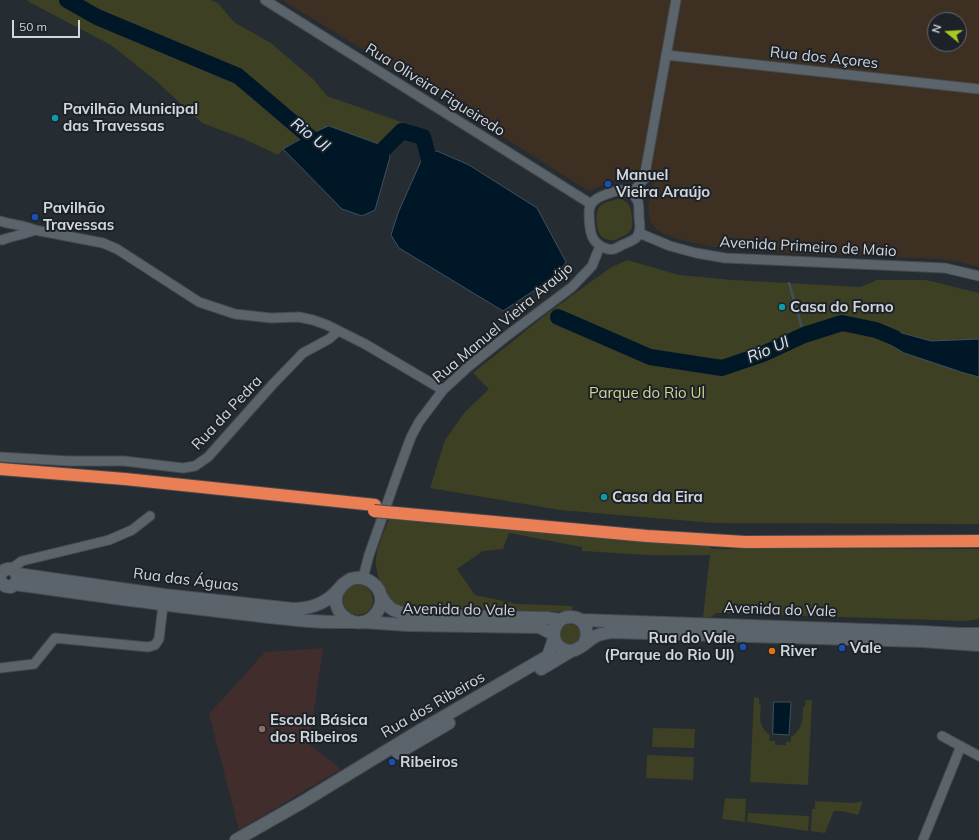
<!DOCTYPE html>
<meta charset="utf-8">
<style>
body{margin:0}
#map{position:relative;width:979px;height:840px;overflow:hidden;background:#252c32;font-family:Mulish,sans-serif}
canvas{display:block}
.north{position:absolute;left:927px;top:12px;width:40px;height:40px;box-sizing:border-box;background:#1c2228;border:1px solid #646a6f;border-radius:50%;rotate:288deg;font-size:11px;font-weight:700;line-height:16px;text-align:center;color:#d1d6da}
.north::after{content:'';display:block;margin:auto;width:14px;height:18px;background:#a6c820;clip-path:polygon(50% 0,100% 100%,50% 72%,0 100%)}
.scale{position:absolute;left:12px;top:20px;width:68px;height:18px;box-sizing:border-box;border:2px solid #d1d6da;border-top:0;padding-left:5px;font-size:12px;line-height:14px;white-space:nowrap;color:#d1d6da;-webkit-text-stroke:3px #1c2228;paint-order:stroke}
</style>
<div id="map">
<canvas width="979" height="840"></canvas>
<div class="north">N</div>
<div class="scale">50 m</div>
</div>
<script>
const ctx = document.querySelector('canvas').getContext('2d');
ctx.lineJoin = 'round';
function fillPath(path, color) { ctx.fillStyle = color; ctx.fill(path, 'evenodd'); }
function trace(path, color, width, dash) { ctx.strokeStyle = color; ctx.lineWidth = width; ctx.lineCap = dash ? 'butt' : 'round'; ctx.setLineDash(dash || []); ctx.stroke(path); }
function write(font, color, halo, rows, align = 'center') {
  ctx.font = font + ' Mulish,sans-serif'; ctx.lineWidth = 4; ctx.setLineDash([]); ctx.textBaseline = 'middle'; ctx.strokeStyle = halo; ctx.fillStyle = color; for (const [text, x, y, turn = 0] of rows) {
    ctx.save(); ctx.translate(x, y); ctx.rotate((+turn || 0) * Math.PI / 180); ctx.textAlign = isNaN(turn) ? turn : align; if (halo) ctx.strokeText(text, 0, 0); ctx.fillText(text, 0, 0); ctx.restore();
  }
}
fillPath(new Path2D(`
 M282 0H979V267L955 261 939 259 842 255 799 254 712 247 677 239 664 234 655 228 650 221 649 213 648 207 654 176 633 172 592 190H587L481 123 482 117 394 63 390 66ZM935 20H959V44H935Z`), '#3e2f23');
fillPath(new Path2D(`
 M323 648 309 744 341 769 239 830 209 714 265 652Z`), '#412d2b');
fillPath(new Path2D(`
 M27 0H210L218 3 234 22 271 43 314 80 327 96 404 123 385 146 329 126C312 133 290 141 278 155L242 138 202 123 154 79 111 45 29 2Z
 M617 199C629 199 631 208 632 218 632 222 633 227 631 230 628 234 624 236 621 237 617 239 613 241 609 240 605 239 601 237 599 233 596 227 595 211 600 206 604 202 612 201 617 199Z
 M627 260 679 275 733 280 861 287 877 280H926L979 293V524L713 523 560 510 430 488 445 440 465 412 489 389 473 373 548 313 610 268Z
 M389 519 607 539 711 546V549H979V619L966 621 716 613 711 617H703L710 555H648L582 551V547L509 533 503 549 483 551 457 569 475 595 517 604 573 606 571 612 398 606C396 604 393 602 391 600 383 592 374 569 376 559 377 545 384 532 389 519Z
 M343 600a15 15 0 1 1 30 0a15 15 0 1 1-30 0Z
 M560 634a10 10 0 1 1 20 0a10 10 0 1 1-20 0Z
 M754 697 759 698V704L761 705C760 718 758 726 770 735L769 741H775V745H786V742H791V737C804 727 802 721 803 707L805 706 806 700H812L808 785 750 782Z
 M653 728 695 729 694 748 652 747Z
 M647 755 694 757 693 780 646 778Z
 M725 798 746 799 745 822 722 819Z
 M815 801 854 803 863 801 858 815 842 811H834L825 833 811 831 812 809H815Z
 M748 813 809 816 808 831 747 822Z`), '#3e4023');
const water = new Path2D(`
 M329 126 387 147 390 157 375 210 362 216 342 209 283 149 308 135Z
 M437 151 469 165 537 208 566 262 556 276 503 311 399 248 391 235 398 213 421 161Z
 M876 330H891L931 341 979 339V377L964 373 904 353 877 337Z
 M774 702H791L789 735 773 734Z`);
fillPath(water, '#001728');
trace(water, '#3f505d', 1);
trace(new Path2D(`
 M789 283 804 335`), '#3f505d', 2.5);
trace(new Path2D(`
 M67 0 97 17 238 76 324 149
 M369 157 380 153 402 131 423 137 434 178
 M558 317 650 357 722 368 763 354 804 335 842 323 876 330 895 338`), '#001728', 16);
const street = new Path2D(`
 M265 0 591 204
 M666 55 979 89
 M619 190C627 190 635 194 638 202 639 207 639 213 639 217 640 225 641 232 636 238 632 241 627 243 622 245 620 246 617 248 614 249 606 251 595 244 592 236 590 231 589 218 589 212 589 197 608 194 619 190Z
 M631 194 644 179 676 0
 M0 221C12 225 24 225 35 230L103 243 117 249 199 302 235 314 271 318 299 317 313 320 327 325 365 344 443 390
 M639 233 670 246 696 253 725 258 945 268 979 276
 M2 240C13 236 25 234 35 230
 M0 457 69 461H124L183 468 195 466 208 457 273 384 303 353 329 339 338 331
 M11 569 22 561 109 540 132 530 150 516
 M363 578 369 555 397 475 411 437 419 422 443 390 468 367 508 335 572 287 592 266 600 246
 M0 668 34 664 55 638 148 647 155 645 159 639 163 605
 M942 736 979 756
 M923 840 961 746`);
const secondary = new Path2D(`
 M17 574 164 595 293 609C308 609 324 604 335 593 340 588 344 582 351 579 366 574 383 586 381 603 380 609 376 614 372 618 356 630 334 616 336 597 337 592 340 588 343 584
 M0 575C9 559 27 578 11 587L5 586 0 581
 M14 584C85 594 155 604 226 612 268 617 310 623 353 622
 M381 596C390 611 394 611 411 615L547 618 560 620
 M580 620 923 632 958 634H979
 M363 622 407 625 539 627 553 634
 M584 644C590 632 585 617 570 617 554 617 548 639 561 648 575 657 585 642 596 636 600 634 606 633 611 632L922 641 979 645
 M541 669 571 651
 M398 753 449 723
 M236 840 301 803 419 731 548 656 554 639`);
const highway = new Path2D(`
 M0 469 125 479 375 505
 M396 513 647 536 745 542 979 541`);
trace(street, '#454a50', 11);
trace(secondary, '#454a50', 14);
trace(highway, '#454a50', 14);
trace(street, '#5c646b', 9);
trace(secondary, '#5c646b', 12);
trace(highway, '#ea7e54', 12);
const highwayBridge = new Path2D(`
 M374 511 396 513`);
trace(highwayBridge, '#454a50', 14, []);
trace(highwayBridge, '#ea7e54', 12);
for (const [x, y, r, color] of [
 [55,118,4,"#0f9aa8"],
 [608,184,4,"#1a4fb4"],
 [35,217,4,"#1a4fb4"],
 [782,307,4,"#0f9aa8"],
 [604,497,4,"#0f9aa8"],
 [743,647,4,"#1a4fb4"],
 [842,648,4,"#1a4fb4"],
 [772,651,4,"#e8710a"],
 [262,729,4,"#8d6e63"],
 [392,762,4,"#1a4fb4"]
]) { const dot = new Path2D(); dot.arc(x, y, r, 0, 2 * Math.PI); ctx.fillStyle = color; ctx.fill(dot); trace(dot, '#1c2228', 1.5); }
write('15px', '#d1d6da', '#1c2228', [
 ["Rua dos Açores",824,58,6],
 ["Rua Oliveira Figueiredo",435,90,32],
 ["Avenida Primeiro de Maio",808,247,3],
 ["Rua Manuel Vieira Araújo",503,323,-40],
 ["Rua da Pedra",227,413,-47],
 ["Rua das Águas",186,580,7],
 ["Avenida do Vale",459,610,1],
 ["Avenida do Vale",780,610,2],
 ["Rua dos Ribeiros",433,705,-30]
]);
write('bold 15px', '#d1d6da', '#1c2228', [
 ["Pavilhão Municipal",63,109],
 ["das Travessas",63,126],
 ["Manuel",616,175],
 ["Vieira Araújo",616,192],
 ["Pavilhão",43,208],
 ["Travessas",43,225],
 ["Casa do Forno",790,307],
 ["Casa da Eira",612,497],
 ["Rua do Vale",735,638,"right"],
 ["(Parque do Rio Ul)",735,655,"right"],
 ["Vale",850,648],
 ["River",780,651],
 ["Escola Básica",270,720],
 ["dos Ribeiros",270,737],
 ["Ribeiros",400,762]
], 'left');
write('15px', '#d0d590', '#1c2228', [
 ["Parque do Rio Ul",647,393]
]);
write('italic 16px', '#cfe8fa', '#1c2228', [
 ["Rio Ul",310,135,38],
 ["Rio Ul",768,350,-23]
]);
</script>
